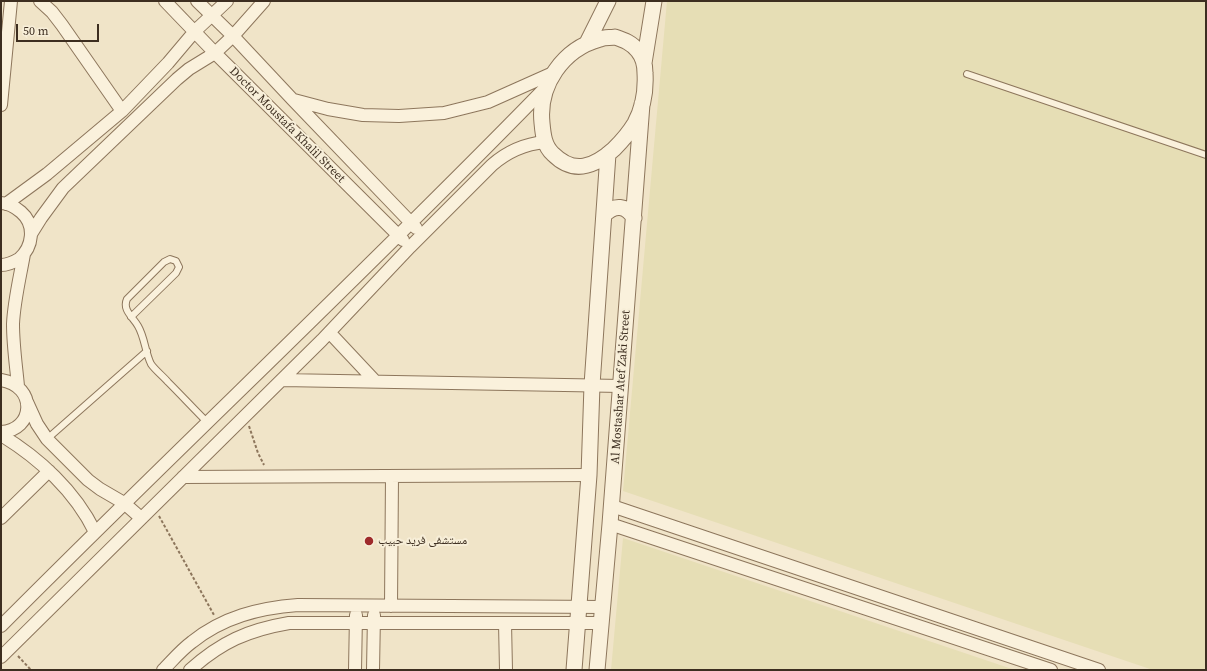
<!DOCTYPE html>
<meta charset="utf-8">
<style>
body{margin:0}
#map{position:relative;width:1207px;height:671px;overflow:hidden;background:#f0e4c8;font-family:"Source Serif 4",serif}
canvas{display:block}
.frame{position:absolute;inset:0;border:2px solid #3d2e20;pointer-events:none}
.scale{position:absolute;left:16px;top:24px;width:83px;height:18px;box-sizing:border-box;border:2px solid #3d2e20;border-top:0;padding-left:5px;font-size:12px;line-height:14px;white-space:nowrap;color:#3d2e20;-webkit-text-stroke:3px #f7eed8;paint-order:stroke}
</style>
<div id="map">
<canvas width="1207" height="671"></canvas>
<div class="frame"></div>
<div class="scale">50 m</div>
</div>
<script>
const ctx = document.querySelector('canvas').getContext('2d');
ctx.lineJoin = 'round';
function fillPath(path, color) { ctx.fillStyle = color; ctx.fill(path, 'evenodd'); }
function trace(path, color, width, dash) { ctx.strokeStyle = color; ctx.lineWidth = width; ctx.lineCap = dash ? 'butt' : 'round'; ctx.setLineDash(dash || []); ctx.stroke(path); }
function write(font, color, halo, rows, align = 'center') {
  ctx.font = font + ' "Source Serif 4","Noto Naskh Arabic",serif'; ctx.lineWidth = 4; ctx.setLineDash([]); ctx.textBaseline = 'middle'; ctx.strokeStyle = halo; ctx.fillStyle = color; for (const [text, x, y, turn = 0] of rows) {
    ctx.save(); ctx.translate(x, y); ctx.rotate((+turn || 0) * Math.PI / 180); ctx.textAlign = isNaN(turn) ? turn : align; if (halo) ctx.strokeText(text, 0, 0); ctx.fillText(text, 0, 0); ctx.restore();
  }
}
fillPath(new Path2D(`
 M667 1H1206V670H1153L623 491Z
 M623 538 1015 670H611Z`), '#e6deb5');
const service = new Path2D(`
 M967 74 1206 155
 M131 317 176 273 179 267 176 261 170 259 164 262 127 299C122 310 133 317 138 326 145 338 145 352 151 364 155 370 163 376 168 382 181 395 194 409 207 422
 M47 439 147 351`);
const minor = new Path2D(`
 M40 1 52 12 62 25 122 111
 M165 1 215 53 403 240
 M197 1 233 36 293 100 416 228
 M294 100 328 109 363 115 399 116 444 113 488 102 553 73
 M1 105 11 1
 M1 203C9 203 15 207 21 212 36 225 33 247 19 259 14 262 7 265 1 265
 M6 204 47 174 122 111 168 63 195 31 227 1
 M31 234 41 218 63 188 177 79 189 69 215 53 233 36 264 1
 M330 333 375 381
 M1 380C38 386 34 431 1 432
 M282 380 621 386
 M18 386C16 365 13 345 13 324 14 301 20 277 24 254
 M27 402 37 424 47 439 88 480 100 489 124 503 141 518
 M1 435C39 458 75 491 95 532
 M183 477 589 475
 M612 506 1099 670
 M1 518 49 471
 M610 524 1051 670
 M391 606 392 476
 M505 623 506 670
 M1 626C181 445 368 270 546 87
 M1 657 322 340 410 247 492 165C508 151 524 144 545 142
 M163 670C172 661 181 650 192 642 223 617 259 608 298 605L603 607
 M190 670C221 642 248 630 289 623H601
 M355 670 356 615
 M373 670 374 615`);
const tertiary = new Path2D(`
 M615 37C624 40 632 43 638 51 643 57 645 65 645 73 646 90 643 108 635 123 629 133 622 141 614 149 594 167 574 175 553 154 544 146 543 134 542 123 538 85 563 49 600 39 605 37 610 38 615 37Z
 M587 43 608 1
 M644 63 654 1
 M604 215C615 204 626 205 634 218
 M574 670 589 475 592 385 608 154
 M597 670 610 524 642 104`);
trace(service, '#8d765c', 8);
trace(minor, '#8d765c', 14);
trace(tertiary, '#8d765c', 17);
trace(new Path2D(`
 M249 426 258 453 264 465
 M159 516 214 615
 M18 656 31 670`), '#8d765c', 2, [3, 2]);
trace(service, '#faf1dc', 6);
trace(minor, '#faf1dc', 12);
trace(tertiary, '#faf1dc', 15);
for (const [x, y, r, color] of [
 [369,541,5,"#9e2a2b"]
]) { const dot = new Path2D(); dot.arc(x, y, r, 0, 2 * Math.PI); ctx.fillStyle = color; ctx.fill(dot); trace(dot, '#f7eed8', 1.5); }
write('12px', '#3d2e20', '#f7eed8', [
 ["Doctor Moustafa Khalil Street",287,125,45],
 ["Al Mostashar Atef Zaki Street",621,387,-86]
]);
write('12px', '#3d2e20', '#f7eed8', [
 ["مستشفى فريد حبيب",378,541]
], 'left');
</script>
